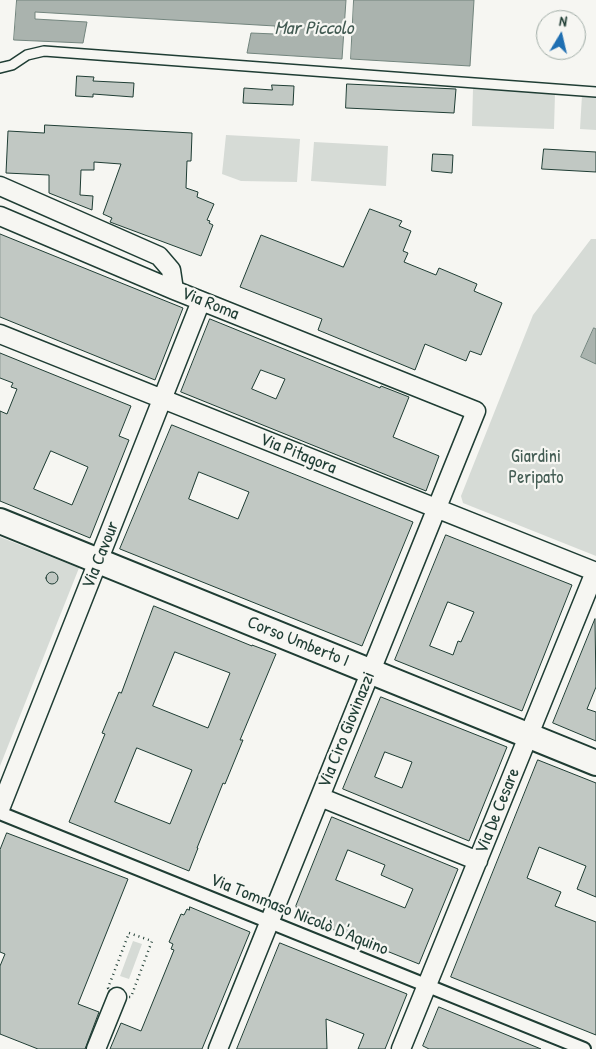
<!DOCTYPE html>
<meta charset="utf-8">
<style>
body{margin:0}
#map{position:relative;width:596px;height:1049px;overflow:hidden;background:#f6f6f2;font-family:"Patrick Hand",sans-serif}
canvas{display:block}
.north{position:absolute;left:536px;top:10px;width:50px;height:50px;box-sizing:border-box;background:#f6f6f2;border:1px solid #a0aca6;border-radius:50%;rotate:9deg;font-size:14px;font-weight:700;line-height:20px;text-align:center;color:#1f3d34}
.north::after{content:'';display:block;margin:auto;width:18px;height:22px;background:#1f6fb2;clip-path:polygon(50% 0,100% 100%,50% 72%,0 100%)}
</style>
<div id="map">
<canvas width="596" height="1049"></canvas>
<div class="north">N</div>
</div>
<script>
const ctx = document.querySelector('canvas').getContext('2d');
ctx.lineJoin = 'round';
function fillPath(path, color) { ctx.fillStyle = color; ctx.fill(path, 'evenodd'); }
function trace(path, color, width, dash) { ctx.strokeStyle = color; ctx.lineWidth = width; ctx.lineCap = dash ? 'butt' : 'round'; ctx.setLineDash(dash || []); ctx.stroke(path); }
function write(font, color, halo, rows, align = 'center') {
  ctx.font = font + ' "Patrick Hand",sans-serif'; ctx.lineWidth = 4.5; ctx.setLineDash([]); ctx.textBaseline = 'middle'; ctx.strokeStyle = halo; ctx.fillStyle = color; for (const [text, x, y, turn = 0] of rows) {
    ctx.save(); ctx.translate(x, y); ctx.rotate((+turn || 0) * Math.PI / 180); ctx.textAlign = isNaN(turn) ? turn : align; if (halo) ctx.strokeText(text, 0, 0); ctx.fillText(text, 0, 0); ctx.restore();
  }
}
fillPath(new Path2D(`
 M473 89 555 93 554 129 472 126Z
 M582 95 596 96V130L580 129Z
 M226 135 300 139 297 182 241 181 222 174Z
 M314 142 388 146 386 186 311 181Z
 M591 239H596V556L463 503 461 496 533 315Z
 M0 537 79 568 0 766Z
 M133 941 142 944 129 979 120 976Z`), '#d6dbd6');
const water = new Path2D(`
 M17 0H346L342 59 247 53 251 33 275 34V26L35 12V19L87 22 83 43 14 40Z
 M354 0H474L470 66 351 59Z
 M594 328 596 329V364L581 357Z`);
fillPath(water, '#aab3ae');
trace(water, '#72847d', 1);
const building = new Path2D(`
 M77 76 94 77 93 81 134 83 133 97 93 94V97L76 96Z
 M347 84 456 89 454 113 346 108Z
 M272 85 294 86 293 105 243 103 244 88 272 90Z
 M45 125 192 133 191 161H187L186 188 198 192 197 197 214 204 207 220 210 221 209 223 213 225 201 256 110 222 112 218 103 214 121 164 94 162V170H81L80 195 93 196 92 210 49 193V175L6 173 8 131 44 133Z
 M544 149 596 152V172L542 169Z
 M433 154 453 155 452 173 432 171Z
 M370 209 402 221 399 226 411 231 403 251 408 253 404 262 436 275 439 268 477 284 474 291 502 303 481 355 470 351 466 361 425 344 415 370 318 330 322 319 240 287 261 235 343 267Z
 M0 234 183 308 155 380 0 317Z
 M210 319 380 388 381 386 409 397 393 437 439 456 426 491 181 392ZM261 370 285 379 276 399 252 389Z
 M0 353 131 406 119 436 129 440 90 538 0 501V411L7 414 17 389 11 387 13 383 0 378ZM51 451 88 467 72 505 34 489Z
 M172 425 413 522 362 646 120 549ZM199 472 249 492 238 519 189 499Z
 M446 535 572 585 522 711 395 660ZM448 602 474 612 461 642 458 641 453 655 430 646Z
 M46 578a6 6 0 1 1 12 0a6 6 0 1 1-12 0Z
 M154 606 252 646V645L276 654 240 740H243L225 784 223 783 197 848H198L189 871 69 822 105 734 102 733 119 692 121 693ZM175 652 230 673 208 728 153 706ZM137 748 192 770 170 824 115 802Z
 M595 619 596 687 587 709 596 712V741L553 723Z
 M381 697 507 747 469 841 343 789ZM385 752 412 762 402 788 375 777Z
 M538 760 596 783V897L577 889 586 866 539 847 527 878 561 892 555 906 596 922V1035L451 977Z
 M332 817 458 869 419 964 302 917 297 910 296 906ZM348 850 385 865 381 875 413 889 405 908 336 880Z
 M7 833 128 879 78 1004 99 1012 85 1049H38L0 1034V966L5 954 0 952V850Z
 M190 907 250 932 202 1049H110L121 1023 141 1031 174 950 171 949 173 944 169 942 181 914 184 915 187 909 189 910Z
 M280 943 407 994 385 1049H358L364 1034 326 1019 327 1049H237Z
 M439 1007 541 1049H429L423 1046Z`);
fillPath(building, '#c1c8c3');
trace(building, '#1f3d34', 1);
const service = new Path2D(`
 M0 68 12 65 27 55 44 51 596 92`);
const pedestrian = new Path2D(`
 M0 813 584 1049`);
const minor = new Path2D(`
 M0 186 159 256 171 270 174 290
 M0 216 174 290 476 411 218 1049
 M0 334 596 572
 M320 797 478 861
 M0 809 201 301
 M96 1049 117 997
 M401 1049 595 572`);
const secondary = new Path2D(`
 M0 521 596 763`);
trace(service, '#1f3d34', 12);
trace(pedestrian, '#1f3d34', 16);
trace(minor, '#1f3d34', 21);
trace(secondary, '#1f3d34', 28);
trace(new Path2D(`
 M129 933 152 941 131 997H117L108 988Z`), '#1f3d34', 2.5, [1, 4]);
trace(service, '#f6f6f2', 9);
trace(pedestrian, '#f6f6f2', 12);
trace(minor, '#f6f6f2', 18);
trace(secondary, '#f6f6f2', 24);
write('18px', '#1f3d34', '#f6f6f2', [
 ["Via Roma",210,304,22],
 ["Via Pitagora",298,454,22],
 ["Via Cavour",101,555,-68],
 ["Corso Umberto I",298,642,22],
 ["Via Ciro Giovinazzi",347,730,-68],
 ["Via De Cesare",498,811,-68],
 ["Via Tommaso Nicolò D'Aquino",299,915,22]
]);
write('18px', '#445d54', '#f6f6f2', [
 ["Giardini",536,457],
 ["Peripato",536,478]
]);
write('italic 19px', '#425a52', '#f6f6f2', [
 ["Mar Piccolo",314,29]
]);
</script>
